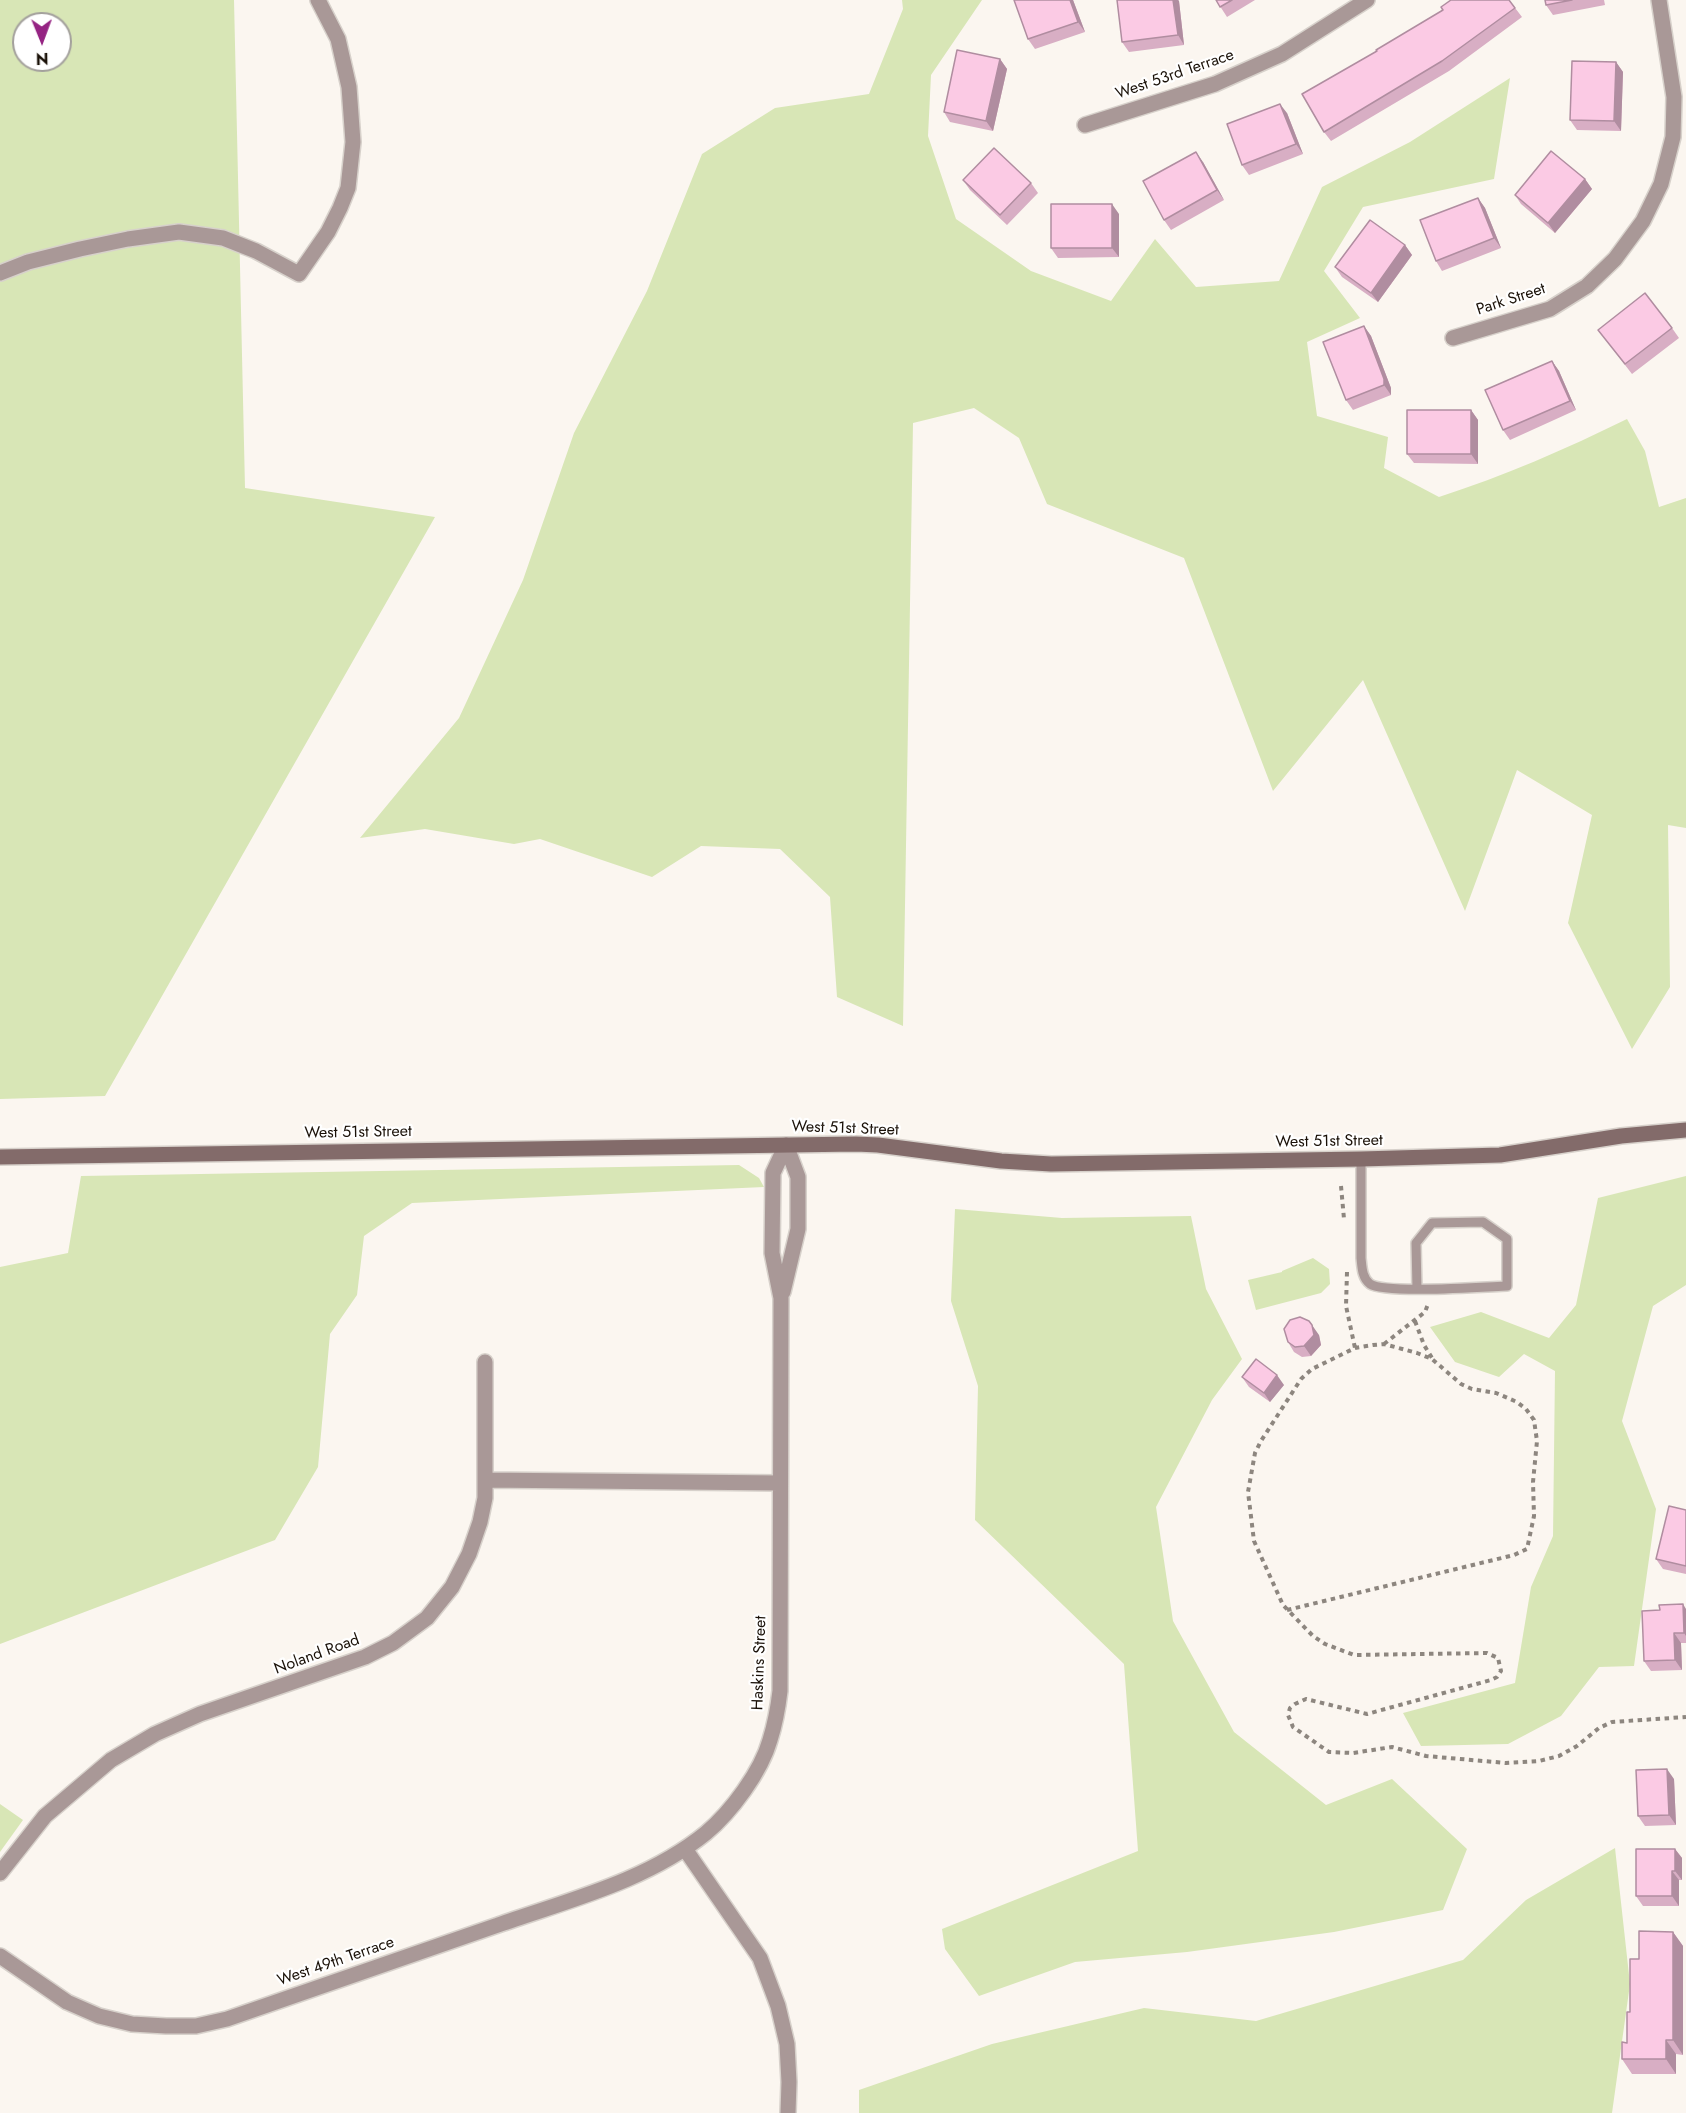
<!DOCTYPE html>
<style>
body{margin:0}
#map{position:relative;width:1686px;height:2113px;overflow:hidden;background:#fbf6f0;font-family:Jost,sans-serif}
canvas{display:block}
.north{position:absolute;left:12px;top:12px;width:60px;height:60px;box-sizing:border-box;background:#fff;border:2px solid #a3a09c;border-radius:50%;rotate:179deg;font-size:16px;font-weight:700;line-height:24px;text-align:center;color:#1a1108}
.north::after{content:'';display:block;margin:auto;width:21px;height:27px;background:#952483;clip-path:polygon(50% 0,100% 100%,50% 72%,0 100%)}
</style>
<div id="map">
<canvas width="1686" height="2113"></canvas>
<div class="north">N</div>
</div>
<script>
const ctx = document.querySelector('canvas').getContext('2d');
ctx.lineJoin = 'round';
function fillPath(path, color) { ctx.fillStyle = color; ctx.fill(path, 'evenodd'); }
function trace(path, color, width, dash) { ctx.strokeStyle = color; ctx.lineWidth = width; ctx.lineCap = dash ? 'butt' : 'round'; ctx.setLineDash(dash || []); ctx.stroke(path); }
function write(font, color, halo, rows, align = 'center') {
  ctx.font = font + ' Jost,sans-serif'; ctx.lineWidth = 4.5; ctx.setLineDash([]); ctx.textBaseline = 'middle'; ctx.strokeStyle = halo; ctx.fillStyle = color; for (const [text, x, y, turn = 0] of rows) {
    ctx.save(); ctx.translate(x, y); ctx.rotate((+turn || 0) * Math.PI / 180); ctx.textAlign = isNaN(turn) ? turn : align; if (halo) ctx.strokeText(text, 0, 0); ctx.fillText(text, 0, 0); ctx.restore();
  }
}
fillPath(new Path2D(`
 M0 0H234L245 488 435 517 105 1096 0 1099ZM24 24H60V60H24Z
 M902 0H982L931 75 928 136 956 219 1031 271 1111 301 1155 239 1196 287 1279 281 1322 187 1410 142 1510 78 1494 179 1363 207 1324 271 1360 318 1307 342 1317 416 1388 437 1384 468 1439 497C1504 476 1566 449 1627 419L1645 451 1659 507 1686 498V828L1668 825 1670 987 1632 1049 1568 923 1592 815 1517 770 1465 911 1363 680 1273 791 1184 558 1047 504 1019 438 974 408 913 423 903 1026 837 997 830 897 780 849 701 846 652 877 540 839 514 844 425 829 360 838 459 718 523 580 574 433 647 291 702 154 775 108 869 94 903 9Z
 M739 1165 759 1178 764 1187 412 1203 364 1236 357 1295 330 1334 318 1467 275 1540 0 1644V1267L68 1253 81 1176Z
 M1686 1176V1285L1653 1306 1622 1421 1656 1509 1634 1666 1599 1667 1561 1716 1508 1744 1421 1746 1403 1713 1515 1683 1531 1587 1553 1536 1555 1371 1524 1354 1499 1377 1455 1362 1430 1327 1481 1312 1549 1338 1576 1305 1598 1198Z
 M955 1209 1062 1218 1191 1216 1206 1289 1242 1359 1212 1400 1156 1507 1173 1621 1234 1732 1326 1805 1392 1779 1467 1849 1443 1910 1334 1932 1187 1952 1075 1962 979 1996 945 1949 942 1929 1138 1851 1124 1664 975 1520 978 1386 951 1301Z
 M1313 1258 1329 1269 1330 1284 1321 1293 1256 1310 1248 1280 1282 1272V1271Z
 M0 1804 23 1820 0 1852Z
 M1615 1848 1630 1984 1612 2113H859V2090L992 2044 1144 2008 1256 2021 1463 1960 1526 1900Z`), '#d8e6b6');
const lane = new Path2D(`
 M1361 1159V1258C1362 1267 1362 1278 1370 1284 1385 1294 1483 1287 1507 1286V1239L1483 1222 1432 1223 1416 1243 1417 1289`);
const street = new Path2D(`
 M1085 125 1215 84 1282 54 1367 0
 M0 273 28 262 80 249 128 239 179 232 223 238 256 251 299 274 328 232 340 208 348 188 353 142 349 87 338 39 318 0
 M1453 338 1550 309 1587 286 1615 259 1643 221 1661 184 1673 137 1674 97 1659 0
 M783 1292 798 1229V1177L786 1145
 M485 1480 780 1483
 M685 1849 760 1958 778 2006 787 2044 789 2082 788 2113
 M0 1873 45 1816 111 1760 155 1734 200 1714 365 1657 393 1643 427 1618 452 1587 469 1554 480 1522 485 1498V1362
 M0 1956 67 2002 99 2016 132 2024 166 2026H196L227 2019C318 1987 408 1956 498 1925 569 1900 647 1881 706 1833 731 1812 761 1772 770 1740 775 1724 778 1708 780 1691L781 1298 772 1253 773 1173 786 1145`);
const secondary = new Path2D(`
 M0 1157 856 1144 878 1145 1001 1161 1051 1164 1361 1159 1500 1155 1621 1136 1686 1130`);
trace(lane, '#d7d1cb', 12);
trace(street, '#d7d1cb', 18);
trace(secondary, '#d7d1cb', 18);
trace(new Path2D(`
 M1341 1186 1344 1219
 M1347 1272 1346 1306 1355 1348
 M1415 1321 1424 1345 1432 1358
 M1384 1344 1425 1312 1428 1304
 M1287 1610 1514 1555 1527 1549 1534 1516 1533 1482 1537 1441 1534 1420 1526 1409 1517 1402 1496 1393 1472 1389 1461 1384 1432 1359 1417 1353 1384 1344 1373 1345 1355 1348 1312 1369 1301 1379 1261 1441 1255 1453 1248 1492 1254 1541 1283 1605 1313 1636 1325 1644 1354 1655 1487 1653 1498 1658 1501 1671 1497 1677 1491 1680 1367 1714 1306 1699 1295 1704 1290 1708 1288 1715 1293 1727 1329 1752 1353 1753 1392 1747 1426 1756 1506 1763 1539 1761 1559 1756 1577 1746 1599 1728 1612 1722 1686 1717`), '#8d867f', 4, [4.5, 4.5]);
trace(lane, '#a99897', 9);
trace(street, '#a99897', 15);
trace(secondary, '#836b6a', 15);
fillPath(new Path2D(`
 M1073 0 1085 32 1035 49 1028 39Z
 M1117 0H1178L1179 1 1184 45 1129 52 1122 42Z
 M1216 0H1255L1227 17Z
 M1509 0 1522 17 1449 71 1331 141 1324 132Z
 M1545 0H1604L1605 5 1553 15 1546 5Z
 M1000 59 1007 69 993 131 950 122 944 112Z
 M1616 62 1623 72 1621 131 1577 130 1570 120Z
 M1287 113 1303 154 1249 175 1242 165Z
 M1203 162 1224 200 1171 230 1164 220Z
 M1585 179 1592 189 1555 233 1521 204 1515 195Z
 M963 180 1031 183 1038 193 1007 225 970 190Z
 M1478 198 1485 208 1501 248 1442 271 1436 261Z
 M1119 214V257L1058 258 1051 248Z
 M1405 245 1412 255 1378 302 1342 277 1335 267Z
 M1364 326 1371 336 1391 388V395L1353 410 1346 400Z
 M1672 328 1679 338 1632 374 1598 330Z
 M1552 361 1559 371 1576 410 1510 440 1503 430Z
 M1471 410 1478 420V464L1414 463 1407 454Z
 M1319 1335 1321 1345 1311 1356 1302 1357 1294 1352 1288 1342Z
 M1242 1377 1284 1385 1270 1402 1249 1387Z
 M1686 1510V1574L1663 1569 1656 1559Z
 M1686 1609V1643H1681L1682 1670 1651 1671 1644 1661Z
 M1674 1779 1676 1825 1645 1826 1638 1816Z
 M1675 1849 1682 1858V1880H1679V1906H1643L1636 1896Z
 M1673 1932 1683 1946V2055L1676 2054V2074H1632L1622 2059 1627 2043 1630 2012 1639 1959Z`), '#d8aec4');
fillPath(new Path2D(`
 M1070 0H1073L1085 32 1078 22Z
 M1173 0H1178L1179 1 1184 45 1178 35Z
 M1000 59 1007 69 993 131 986 121Z
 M1616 62 1623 72 1621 131 1614 121Z
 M1280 104 1287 113 1303 154 1296 144Z
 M1196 152 1203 162 1224 200 1217 190Z
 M1585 179 1592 189 1555 233 1548 223Z
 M1478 198 1485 208 1501 248 1494 238Z
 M1112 204 1119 214V257L1112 248Z
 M1405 245 1412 255 1378 302 1371 293Z
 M1364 326 1371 336 1391 388V395L1384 385Z
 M1552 361 1559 371 1576 410 1570 401Z
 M1471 410 1478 420V464L1471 454Z
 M1312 1325 1319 1335 1321 1345 1311 1356 1304 1346Z
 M1277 1375 1284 1385 1270 1402 1264 1393Z
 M1683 1604 1686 1609V1636L1684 1633Z
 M1674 1633 1681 1643 1682 1670 1675 1660Z
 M1667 1769 1674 1779 1676 1825 1669 1815Z
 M1675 1849 1682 1858V1880L1675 1871Z
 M1672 1871 1679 1880V1906L1672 1896Z
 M1673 1932 1683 1946V2055L1673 2040Z
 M1666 2040 1676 2054V2074L1666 2059Z`), '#b08da0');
const building = new Path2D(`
 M1014 0H1070L1078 22 1028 39Z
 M1117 0H1173L1178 35 1122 42Z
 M1216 0H1232L1220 7Z
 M1451 0H1509L1515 8 1442 61 1324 132 1302 94 1377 51 1376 50 1443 10 1441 7Z
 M1545 0H1572L1546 5Z
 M957 50 1000 59 986 121 944 112Z
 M1572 61 1616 62 1614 121 1570 120Z
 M1280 104 1296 144 1242 165 1227 124Z
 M994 148 1031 183 1000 215 963 180Z
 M1551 151 1585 179 1548 223 1515 195Z
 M1196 152 1217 190 1164 220 1143 181Z
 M1478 198 1494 238 1436 261 1420 220Z
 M1051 204H1112V248H1051Z
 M1370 220 1405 245 1371 293 1335 267Z
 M1645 293 1672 328 1625 364 1598 330Z
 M1364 326 1384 379V385L1346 400 1323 342Z
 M1552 361 1570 401 1503 430 1485 390Z
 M1407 410H1471V454H1407Z
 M1300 1317 1309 1321 1312 1325 1314 1335 1304 1346 1295 1347 1288 1342 1284 1329 1290 1320Z
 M1256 1359 1277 1375 1264 1393 1242 1377Z
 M1669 1506 1686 1510V1566L1656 1559Z
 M1683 1604 1684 1633H1674L1675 1660 1644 1661 1642 1611 1660 1610 1659 1605Z
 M1667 1769 1669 1815 1638 1816 1636 1770Z
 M1636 1849H1675V1871H1672V1896H1636Z
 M1639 1931 1673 1932V2040H1666V2059H1622V2042L1627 2043V2012H1630V1959H1639Z`);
fillPath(building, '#fbcae4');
trace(building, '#b08da0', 1.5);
write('16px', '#1a1108', '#fff', [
 ["West 53rd Terrace",1175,75,-19],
 ["Park Street",1511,300,-18],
 ["West 51st Street",845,1129,2],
 ["West 51st Street",358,1133,-1],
 ["West 51st Street",1329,1142,-1],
 ["Noland Road",317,1655,-20],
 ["Haskins Street",760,1663,-88],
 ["West 49th Terrace",336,1962,-19]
]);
</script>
